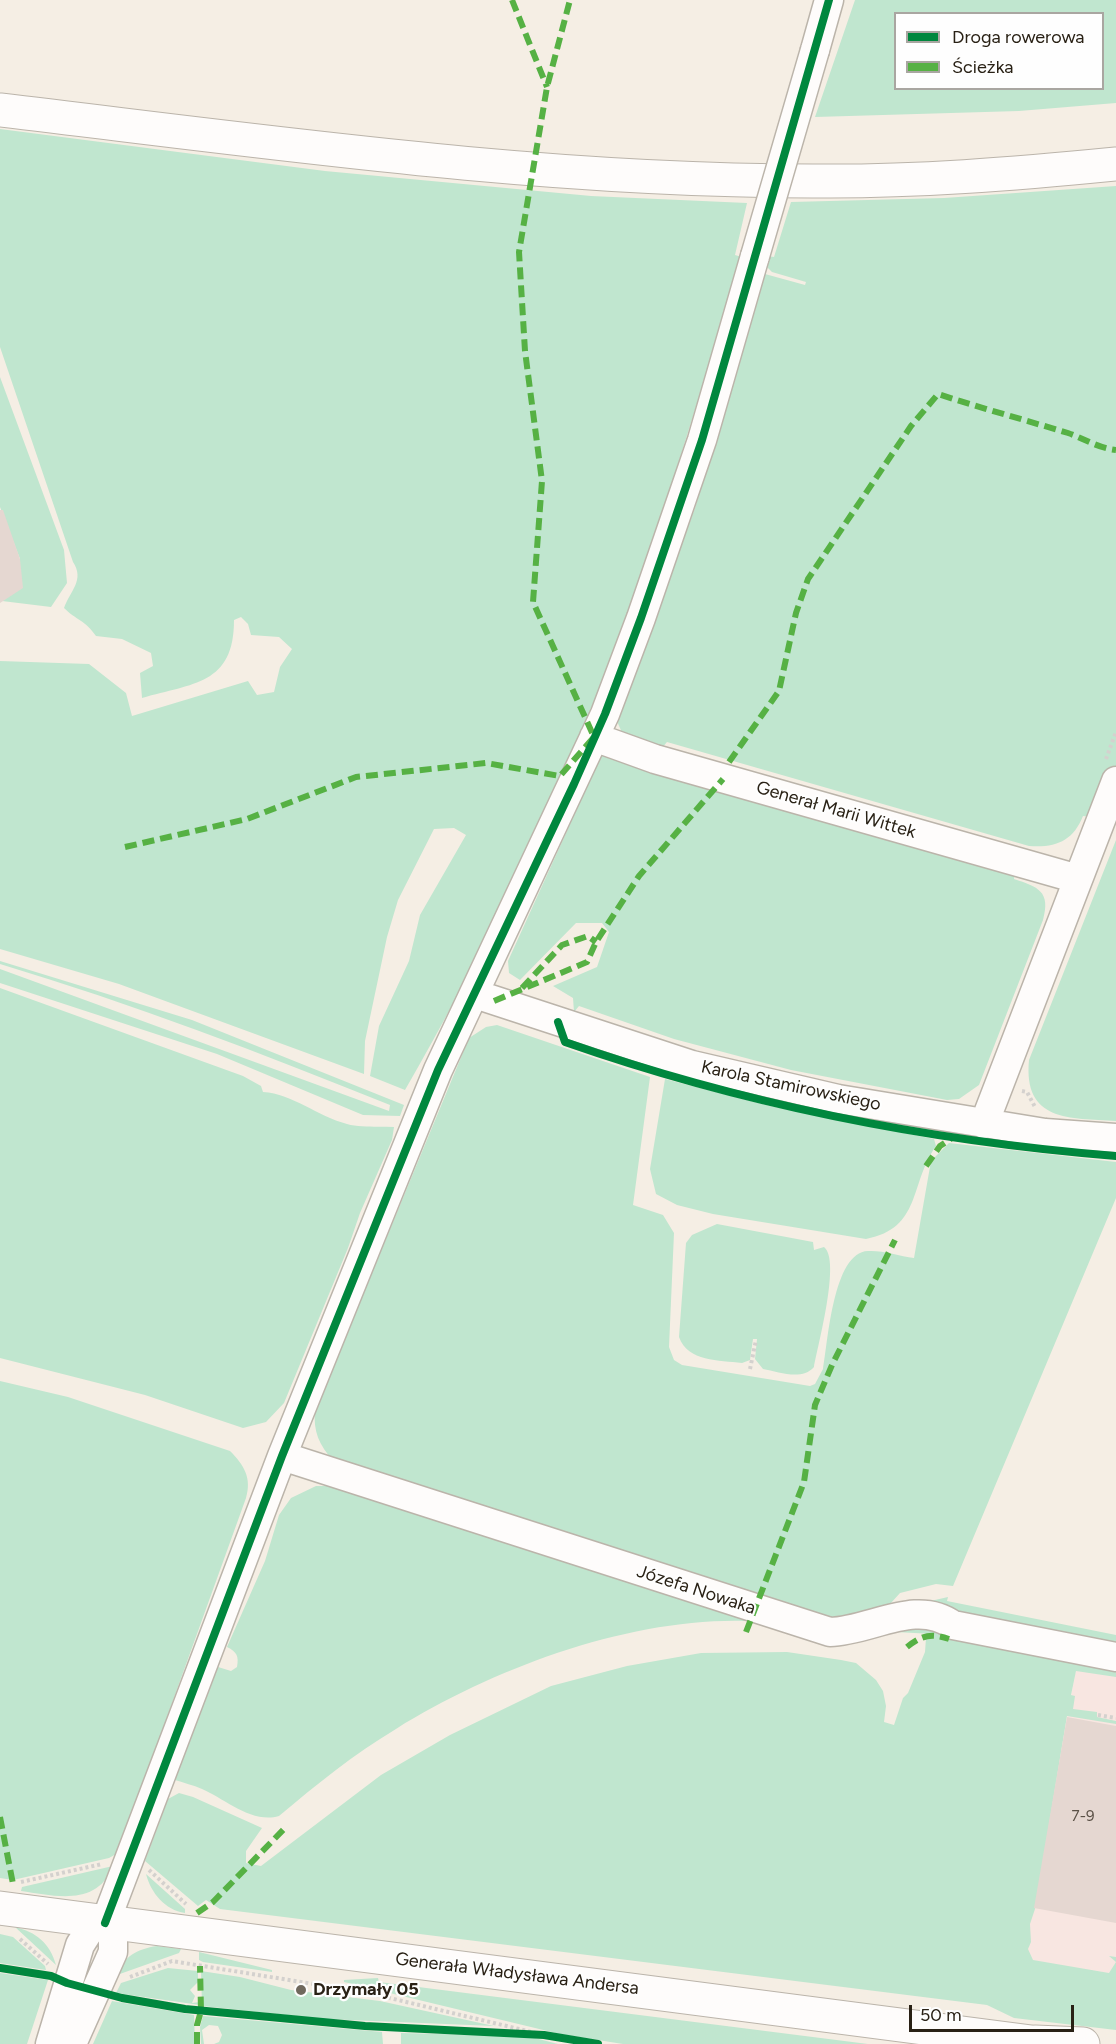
<!DOCTYPE html>
<meta charset="utf-8">
<style>
body{margin:0}
#map{position:relative;width:1116px;height:2044px;overflow:hidden;background:#f5eee4;font-family:Figtree,sans-serif}
canvas{display:block}
.legend{position:absolute;left:894px;top:12px;width:210px;height:78px;box-sizing:border-box;background:#fefefe;border:2px solid #a9a6a1;margin:0;padding:8px 10px;list-style:none;font-size:18px;color:#292115}
.legend li{display:flex;align-items:center;gap:12px;height:30px}
.legend b{width:30px;border:2px solid #a9a6a1}
.scale{position:absolute;left:909px;top:2005px;width:165px;height:27px;box-sizing:border-box;border:3px solid #292115;border-top:0;padding-left:8px;font-size:18px;line-height:21px;white-space:nowrap;color:#292115;-webkit-text-stroke:4px #fefefe;paint-order:stroke}
</style>
<div id="map">
<canvas width="1116" height="2044"></canvas>
<ul class="legend">
<li><b style="height:8px;background:#00873e"></b>Droga rowerowa</li>
<li><b style="height:8px;background:#56b144"></b>Ścieżka</li>
</ul>
<div class="scale">50 m</div>
</div>
<script>
const ctx = document.querySelector('canvas').getContext('2d');
ctx.lineJoin = 'round';
function fillPath(path, color) { ctx.fillStyle = color; ctx.fill(path, 'evenodd'); }
function trace(path, color, width, dash) { ctx.strokeStyle = color; ctx.lineWidth = width; ctx.lineCap = dash ? 'butt' : 'round'; ctx.setLineDash(dash || []); ctx.stroke(path); }
function write(font, color, halo, rows, align = 'center') {
  ctx.font = font + ' Figtree,sans-serif'; ctx.lineWidth = 4.5; ctx.setLineDash([]); ctx.textBaseline = 'middle'; ctx.strokeStyle = halo; ctx.fillStyle = color; for (const [text, x, y, turn = 0] of rows) {
    ctx.save(); ctx.translate(x, y); ctx.rotate((+turn || 0) * Math.PI / 180); ctx.textAlign = isNaN(turn) ? turn : align; if (halo) ctx.strokeText(text, 0, 0); ctx.fillText(text, 0, 0); ctx.restore();
  }
}
fillPath(new Path2D(`
 M1076 1670 1116 1677V1974L1022 1962Z`), '#f8e6e1');
fillPath(new Path2D(`
 M855 0H1116V103L1019 111 815 117ZM896 14H1102V88H896Z
 M0 129 325 171 591 196 747 203 735 255 742 257C697 402 655 549 598 691 543 828 479 962 405 1090L370 1076 379 1026 409 961 420 915 466 835 454 828 434 829 398 900 387 937 365 1041 364 1074 119 984 0 949V661L89 664 126 693 132 716 248 681 257 695 274 692 280 667 292 649 279 637 251 635 248 624 241 617 234 620C234 685 193 683 142 698L140 673 153 666 151 653 122 639 96 636C85 620 76 620 64 608 70 591 85 580 73 562L0 347Z
 M1116 186V820L1083 816C1073 841 1056 848 1029 846L667 742 661 749 623 735 616 719 695 508 765 274 805 285 806 282 772 272 767 267 768 256 774 257 791 202 944 198Z
 M0 377 64 550 67 583 51 607 2 601 20 559 0 507Z
 M607 752 1015 872 1014 879C1038 887 1051 891 1043 920L979 1085 959 1099 947 1100 791 1070 674 1039 579 1006 574 1012 573 998 553 986 597 967 609 932 602 923H576L520 980 509 973 508 961 600 758Z
 M1116 840V1121C1070 1118 1023 1122 1029 1060Z
 M0 961 192 1020 404 1105 400 1116 363 1115 217 1054 0 983V969L389 1111 390 1105C261 1053 133 1004 0 964Z
 M0 988 243 1076 261 1086 263 1092C293 1094 317 1116 347 1124 361 1128 379 1126 394 1127L392 1140 360 1213 348 1248 284 1403 266 1422 243 1428 145 1395 0 1358Z
 M497 1025 650 1077 633 1205 663 1215 674 1233 669 1347 674 1360 682 1365 810 1386 815 1384 823 1369C828 1342 833 1252 868 1251 882 1250 899 1256 914 1258L931 1161 949 1143 1116 1162V1198L953 1586 936 1584 900 1593 881 1614 843 1624 333 1460C319 1446 313 1430 315 1411L469 1038 486 1027Z
 M665 1079 770 1106 934 1139 936 1146C909 1184 922 1228 866 1239L713 1214 677 1205 656 1194 650 1169Z
 M717 1224 813 1242 814 1250 824 1247C841 1260 818 1345 814 1367 802 1381 779 1372 763 1369L755 1359 757 1339H753L750 1360 742 1363C719 1360 688 1362 679 1337L686 1243 692 1235Z
 M0 1381 68 1397 230 1451C244 1465 252 1478 246 1498L118 1853 109 1858 13 1880 0 1878Z
 M316 1486H336L746 1615 745 1621C629 1618 494 1668 396 1729 354 1754 316 1785 279 1816 252 1824 225 1799 202 1789 193 1785 184 1783 175 1780L218 1667 231 1671 237 1667C239 1656 237 1652 227 1647L265 1561 279 1515 291 1498Z
 M948 1597 947 1601 1116 1635V1677L1076 1671 1071 1695 1075 1696 1073 1709 1097 1712V1717L1116 1721V1724L1067 1716 1035 1909 1030 1924 1031 1942 1028 1949 1033 1960 1109 1973 1116 1962 1109 1956 1116 1957V2030L1014 2018 987 2005 220 1909 206 1900 198 1906 145 1861 168 1799 179 1793 193 1797 262 1828 246 1851V1863L261 1866 381 1775 450 1735 551 1686 627 1666 701 1653 787 1652 841 1660 856 1663 876 1680 883 1691 886 1706 884 1722 894 1725 903 1698 908 1693 925 1652 926 1638H931L933 1634 896 1632 913 1605Z
 M113 1866C97 1907 55 1896 21 1891L22 1887Z
 M146 1874 185 1909V1913C165 1910 151 1893 146 1874Z
 M15 1927C36 1932 50 1943 56 1965Z
 M0 1934 13 1937 45 1966 46 1970 0 1963Z
 M157 1946 181 1949 179 1953 117 1975C124 1956 137 1949 157 1946Z
 M199 1952 272 1970V1972L203 1962 199 1960Z
 M168 1968 198 1971V1982L190 1990 195 1996 192 2003 200 2002V2005L116 1993 121 1983Z
 M201 1971 240 1977 291 1990 380 2001 494 2026 325 2019 202 2006Z
 M0 1973 48 1980 27 2044H0Z
 M378 1978 379 1982 868 2044H623L560 2034 344 1982V1980Z
 M112 2001 194 2015 195 2044H93Z
 M203 2016 382 2032 383 2044H214L219 2042 222 2035 218 2026 209 2025 202 2030 204 2044H201L200 2027Z
 M401 2033 527 2036 558 2044H401Z`), '#c0e6cf');
fillPath(new Path2D(`
 M0 510H3L20 559 23 588 0 603Z
 M1067 1717 1116 1726V1923L1034 1908Z`), '#e5d7d1');
const minor = new Path2D(`
 M815 50 829 0
 M594 737 655 759 1078 879
 M475 994 692 1065 838 1099 1045 1133 1116 1138
 M984 1124 1116 781
 M282 1456 830 1632C871 1631 916 1598 953 1625L1116 1657
 M105 1923 282 1456 438 1070 605 714 641 618 702 440 755 256
 M50 2044 80 1945 89 1931 105 1923
 M72 2044 113 1952V1934L105 1923`);
const major = new Path2D(`
 M0 1908 1047 2044
 M1035 2042 1083 2044`);
const highway = new Path2D(`
 M0 110C270 142 541 181 813 181 914 182 1015 174 1116 164`);
trace(minor, '#bbb4aa', 31);
trace(major, '#bbb4aa', 35);
trace(highway, '#bbb4aa', 35);
trace(new Path2D(`
 M1106 759 1116 732
 M1022 1091 1027 1092 1035 1107
 M750 1369 756 1340
 M1098 1715 1116 1718
 M149 1870 186 1904
 M21 1882 102 1864
 M20 1939 48 1964
 M130 1977 172 1961 369 1993 544 2035`), '#d4d1ce', 4, [3, 3]);
trace(minor, '#fefcfb', 28);
trace(major, '#fefcfb', 33);
trace(highway, '#fefcfb', 33);
const minorBridge = new Path2D(`
 M755 256 815 50`);
trace(minorBridge, '#bbb4aa', 31, []);
trace(minorBridge, '#fefcfb', 28);
trace(new Path2D(`
 M512 0 547 87
 M729 762 779 691 796 613 808 579 911 426 938 394C981 408 1025 420 1068 433 1085 439 1098 448 1116 450
 M125 847 247 819 356 777 486 763 560 776 594 737 533 602 542 481 525 351 519 252 547 87 570 0
 M522 988 562 945 588 936 596 942
 M494 1001 587 962 596 942 639 876 723 779
 M926 1166 940 1146 952 1138
 M746 1632 804 1482 815 1405 832 1365 895 1240
 M907 1647C922 1635 931 1633 949 1639
 M0 1817 13 1884
 M197 1913 213 1902 284 1829
 M197 2044V2025L201 2011 200 1966`), '#56b144', 6, [12, 6]);
trace(new Path2D(`
 M558 1022 565 1042C742 1104 929 1141 1116 1156
 M105 1923 282 1456 438 1070 574 784 605 714 641 618 702 440 829 0
 M0 1968 51 1976 67 1983 122 1998 185 2009 365 2026 544 2035 598 2044`), '#00873e', 8);
for (const [x, y, r, color] of [
 [301,1990,6,"#70695d"]
]) { const dot = new Path2D(); dot.arc(x, y, r, 0, 2 * Math.PI); ctx.fillStyle = color; ctx.fill(dot); trace(dot, '#fefefe', 2); }
write('15px', '#5a5046', null, [
 ["7-9",1083,1817]
]);
write('18px', '#292115', '#fefefe', [
 ["Generał Marii Wittek",836,810,16],
 ["Karola Stamirowskiego",791,1086,12],
 ["Józefa Nowaka",696,1590,18],
 ["Generała Władysława Andersa",517,1974,7]
]);
write('bold 18px', '#292115', '#fefefe', [
 ["Drzymały 05",313,1990]
], 'left');
</script>
